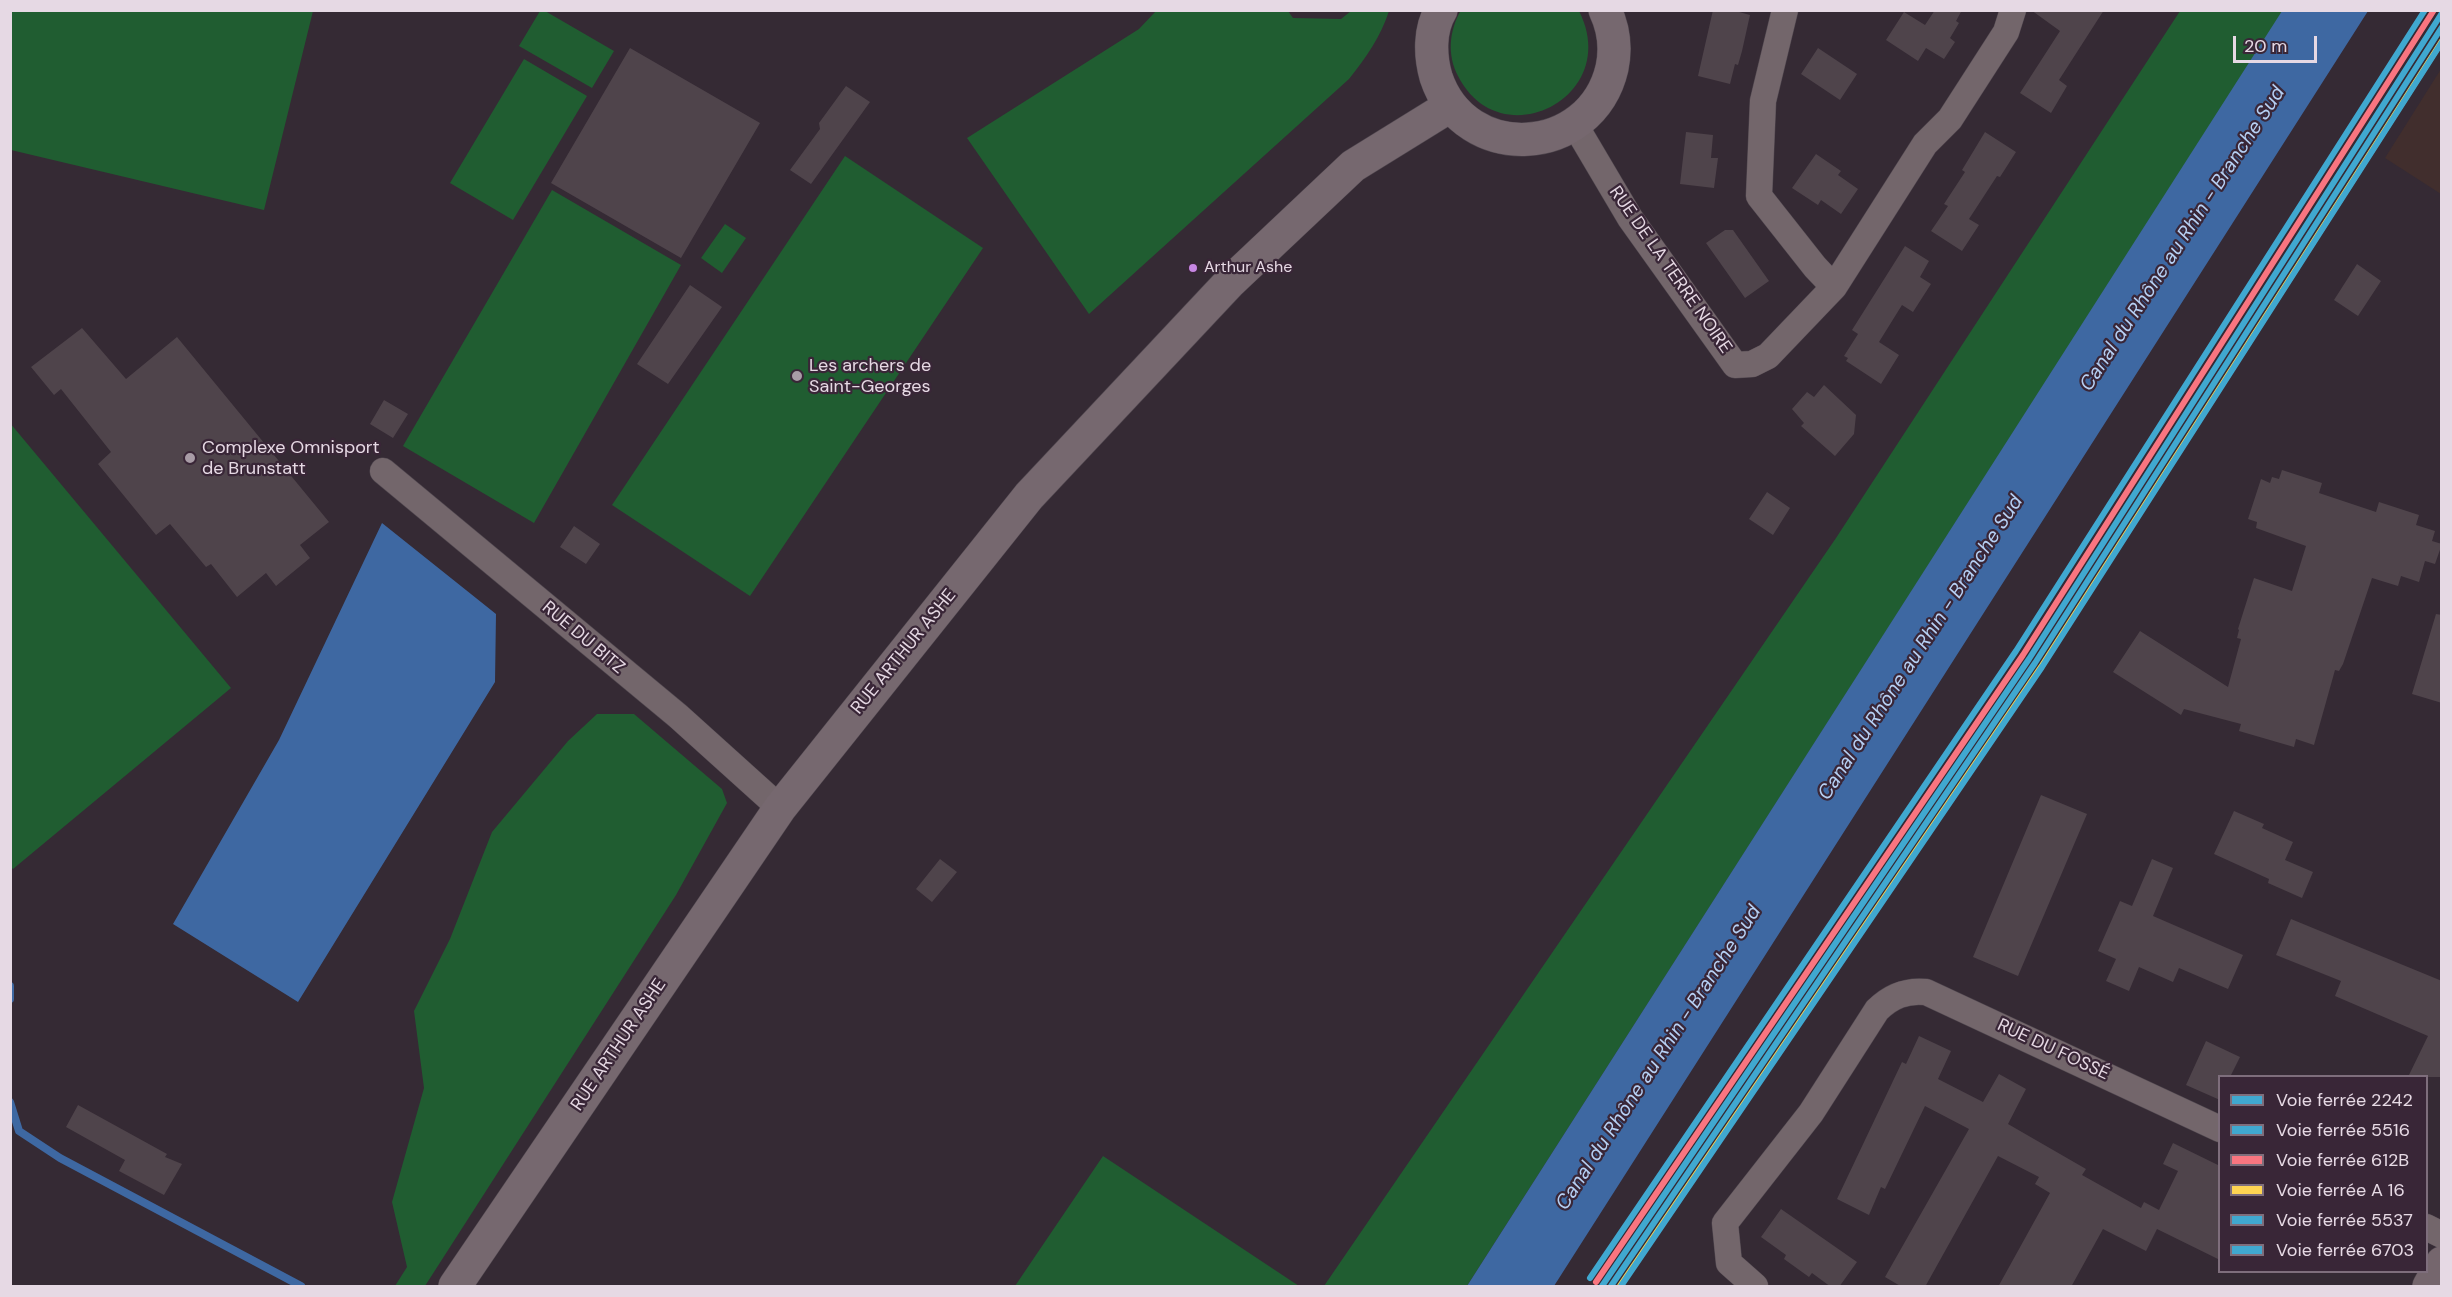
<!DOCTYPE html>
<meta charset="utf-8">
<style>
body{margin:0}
#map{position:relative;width:2452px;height:1297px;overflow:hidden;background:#352a34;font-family:"DM Sans",sans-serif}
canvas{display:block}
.frame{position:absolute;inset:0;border:12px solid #e6d9e4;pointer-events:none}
.legend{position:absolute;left:2218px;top:1075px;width:210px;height:198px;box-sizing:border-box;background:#392637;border:2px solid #7e6e7c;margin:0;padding:8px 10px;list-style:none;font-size:18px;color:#e6d9e4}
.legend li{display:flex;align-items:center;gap:12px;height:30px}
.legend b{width:30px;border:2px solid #7e6e7c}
.scale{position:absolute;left:2233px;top:36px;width:84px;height:27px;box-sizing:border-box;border:3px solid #e6d9e4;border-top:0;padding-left:8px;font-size:18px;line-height:21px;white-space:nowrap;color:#e6d9e4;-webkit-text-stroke:4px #392637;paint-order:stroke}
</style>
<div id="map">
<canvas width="2452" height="1297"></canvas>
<div class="frame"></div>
<ul class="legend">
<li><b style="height:8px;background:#40a8d0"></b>Voie ferrée 2242</li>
<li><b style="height:8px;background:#40a8d0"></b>Voie ferrée 5516</li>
<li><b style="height:8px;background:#f97580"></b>Voie ferrée 612B</li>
<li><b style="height:8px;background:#fed452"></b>Voie ferrée A 16</li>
<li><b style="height:8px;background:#40a8d0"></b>Voie ferrée 5537</li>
<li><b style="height:8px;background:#40a8d0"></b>Voie ferrée 6703</li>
</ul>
<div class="scale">20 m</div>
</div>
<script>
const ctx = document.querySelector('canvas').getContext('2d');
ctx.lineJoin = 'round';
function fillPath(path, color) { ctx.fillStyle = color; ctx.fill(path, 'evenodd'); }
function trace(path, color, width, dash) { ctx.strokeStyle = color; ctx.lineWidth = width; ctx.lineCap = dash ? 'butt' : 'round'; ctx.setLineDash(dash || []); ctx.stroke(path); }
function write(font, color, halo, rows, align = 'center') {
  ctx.font = font + ' "DM Sans",sans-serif'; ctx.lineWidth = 4.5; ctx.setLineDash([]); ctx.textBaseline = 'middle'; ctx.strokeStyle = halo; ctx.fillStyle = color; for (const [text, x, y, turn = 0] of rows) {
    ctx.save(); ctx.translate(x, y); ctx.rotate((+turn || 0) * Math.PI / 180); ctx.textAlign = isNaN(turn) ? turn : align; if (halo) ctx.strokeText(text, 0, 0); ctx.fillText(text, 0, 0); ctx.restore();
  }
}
fillPath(new Path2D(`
 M2441 69V194L2385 158Z`), '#412e2d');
fillPath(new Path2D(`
 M1461 10 1579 11C1623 97 1500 159 1458 76 1447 55 1449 31 1461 10Z
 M11 11H313L264 210 11 150Z
 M540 11H545L614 51 592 88 519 46Z
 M1288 11 1293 18 1341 19 1351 11H1389C1381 36 1366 58 1349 79L1089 314 967 138 1139 29 1156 11Z
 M2180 11H2283L1467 1286H1324L1836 538Z
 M524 59 587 96 513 220 450 183Z
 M845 156 983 248 750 596 612 505Z
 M552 190 681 265 534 523 403 446Z
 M725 224 746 238 722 273 701 258Z
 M10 423 231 688 13 869 10 866Z
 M597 714H634L722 789 727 803 676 895 425 1286H395L407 1267 392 1202 424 1088 414 1011 450 939 492 832 568 741Z
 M1103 1156 1299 1286H1015Z`), '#205d31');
fillPath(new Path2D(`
 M2282 11H2368L1554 1286H1467Z
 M382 523 496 614 495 682 298 1002 173 924 279 740Z`), '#3e68a2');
trace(new Path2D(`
 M10 986V999
 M10 1102 19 1131 60 1158 301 1286`), '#3e68a2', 8);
fillPath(new Path2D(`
 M1713 10H1732L1750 15 1742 51 1738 65 1735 64 1730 84 1698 76Z
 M1935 10H1962L1956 21 1959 23 1950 38 1955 42 1944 59 1926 48 1918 61 1886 40 1904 12 1925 25Z
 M2031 10H2104L2059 80 2067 86 2051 113 2020 93 2060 31Z
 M630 48 760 123 681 258 551 183Z
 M1818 48 1857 74 1840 100 1801 74Z
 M846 86 870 102 811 184 790 170 820 129 819 123Z
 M1686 132 1713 135 1711 158H1718L1714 188 1680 184Z
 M1985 132 2016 152 2000 177 1997 176 1969 219 1979 225 1962 251 1931 231 1948 206 1944 204 1965 172 1962 170Z
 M1816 154 1841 171 1838 175 1858 189 1841 214 1821 200 1818 205 1792 188Z
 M1725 230H1733L1769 281 1745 298 1706 243Z
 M1905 246 1929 261 1920 277 1931 284 1913 312 1902 305 1879 342 1899 355 1881 384 1846 361 1848 358 1844 356 1858 334 1852 330Z
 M2357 264 2381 281 2358 316 2334 300Z
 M690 285 722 307 668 384 637 364Z
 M82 328 126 379 177 337 329 522 300 545 310 558 276 586 266 573 237 597 211 564 206 567 170 524 156 535 98 464 111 452 61 389 54 395 31 367Z
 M1824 385 1856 415 1854 434 1835 456 1801 426 1804 423 1792 409 1807 392 1814 397Z
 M384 400 408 414 393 438 370 424Z
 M2282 470 2322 483 2319 493 2376 512 2379 502 2419 515 2416 525 2435 531 2432 541 2442 544 2435 564 2425 561 2419 582 2401 576 2398 586 2372 578 2343 664 2339 671 2335 670 2314 745 2296 739 2294 747 2239 731 2241 724 2184 709 2181 715 2113 672 2140 631 2228 687 2241 639 2237 638 2239 630 2238 629 2254 578 2292 591 2306 546 2256 528 2257 522 2248 519 2261 479 2270 483 2272 477 2279 479Z
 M1767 492 1790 508 1773 535 1749 519Z
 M574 526 600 544 586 564 560 547Z
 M2436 614 2442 615V703L2412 694Z
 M2041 795 2087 814 2018 976 1973 957Z
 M2234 811 2264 824 2262 828 2293 842 2285 860 2313 872 2302 898 2268 883 2269 879 2214 854Z
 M940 859 957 872 932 902 916 889Z
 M2152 859 2173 868 2153 916 2243 955 2228 989 2179 968 2173 982 2139 967 2129 991 2106 981 2116 959 2098 951 2120 901 2132 906Z
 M2291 919 2442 981V1077H2408L2428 1036 2335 996 2341 981 2276 955Z
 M1919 1036 1951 1051 1938 1079 1983 1102 1999 1074 2026 1089 2008 1124 2086 1169 2082 1175 2141 1208 2144 1202 2159 1210 2178 1171 2163 1164 2173 1143 2220 1166V1260L2157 1229 2146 1251 2103 1229 2071 1287H1998L2050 1193 2035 1184 2039 1177 1998 1156 1925 1287H1902L1885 1277 1969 1129 1925 1106 1885 1189 1881 1187 1869 1215 1837 1199 1902 1062 1906 1064Z
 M2206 1041 2240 1057 2230 1077H2220V1100L2186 1085Z
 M78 1105 167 1154 165 1157 182 1164 164 1195 119 1171 125 1160 66 1127Z
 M1781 1209 1857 1262 1839 1287H1831L1812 1273 1809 1277 1784 1259 1786 1255 1761 1237Z`), '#4f444b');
const minor = new Path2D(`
 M1785 10 1763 101 1759 196 1815 267 1834 287
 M1575 125 1630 218 1735 365 1752 364 1768 356 1834 287 1925 144 1950 119 2006 32 2013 10
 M383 471 678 716 780 808
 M2426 1227 2442 1235
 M1755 1286 1729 1263 1725 1223 1811 1113 1877 1010C1891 996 1906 990 1926 992L2220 1129`);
const secondary = new Path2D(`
 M1441 10C1429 30 1430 56 1436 77 1465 165 1591 158 1612 68 1616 49 1614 29 1605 10
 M455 1286 780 808 1029 496 1229 283 1353 166 1450 106`);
const primary = new Path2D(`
 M2429 1286 2442 1263`);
trace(minor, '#50474f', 27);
trace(secondary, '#50474f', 34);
trace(primary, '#50474f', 34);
trace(minor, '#73666b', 26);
trace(secondary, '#76686f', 33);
trace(primary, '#75666d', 33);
trace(new Path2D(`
 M1602 1286 2029 659 2442 13`), '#40a8d0', 6);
trace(new Path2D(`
 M1611 1286 2035 663 2442 27`), '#40a8d0', 6);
trace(new Path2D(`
 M1596 1282 2023 655 2434 10`), '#f97580', 6);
trace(new Path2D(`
 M1620 1286 2041 667 2442 41`), '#fed452', 6);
trace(new Path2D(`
 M1621 1286 2042 667 2442 42`), '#40a8d0', 6);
trace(new Path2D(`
 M1590 1278 2016 651 2425 10`), '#40a8d0', 6);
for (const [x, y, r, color] of [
 [1193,268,5,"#c787e3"],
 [797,376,6,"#a89ca6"],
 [190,458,6,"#a89ca6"]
]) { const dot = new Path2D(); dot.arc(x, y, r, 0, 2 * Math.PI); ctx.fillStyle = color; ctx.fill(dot); trace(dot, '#392637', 2); }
write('16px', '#e6d9e4', '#392637', [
 ["Arthur Ashe",1204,268]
], 'left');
write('18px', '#e6d9e4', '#392637', [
 ["RUE DE LA TERRE NOIRE",1670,270,55],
 ["RUE DU BITZ",583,638,40],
 ["RUE ARTHUR ASHE",904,652,-51],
 ["RUE ARTHUR ASHE",619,1045,-56],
 ["RUE DU FOSSÉ",2053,1050,25]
]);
write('18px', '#e6d9e4', '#392637', [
 ["Les archers de",809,366],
 ["Saint-Georges",809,387],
 ["Complexe Omnisport",202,448],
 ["de Brunstatt",202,469]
], 'left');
write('italic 20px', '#b6d0f4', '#392637', [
 ["Canal du Rhône au Rhin - Branche Sud",2183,239,-57],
 ["Canal du Rhône au Rhin - Branche Sud",1921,648,-57],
 ["Canal du Rhône au Rhin - Branche Sud",1659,1058,-57]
]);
</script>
